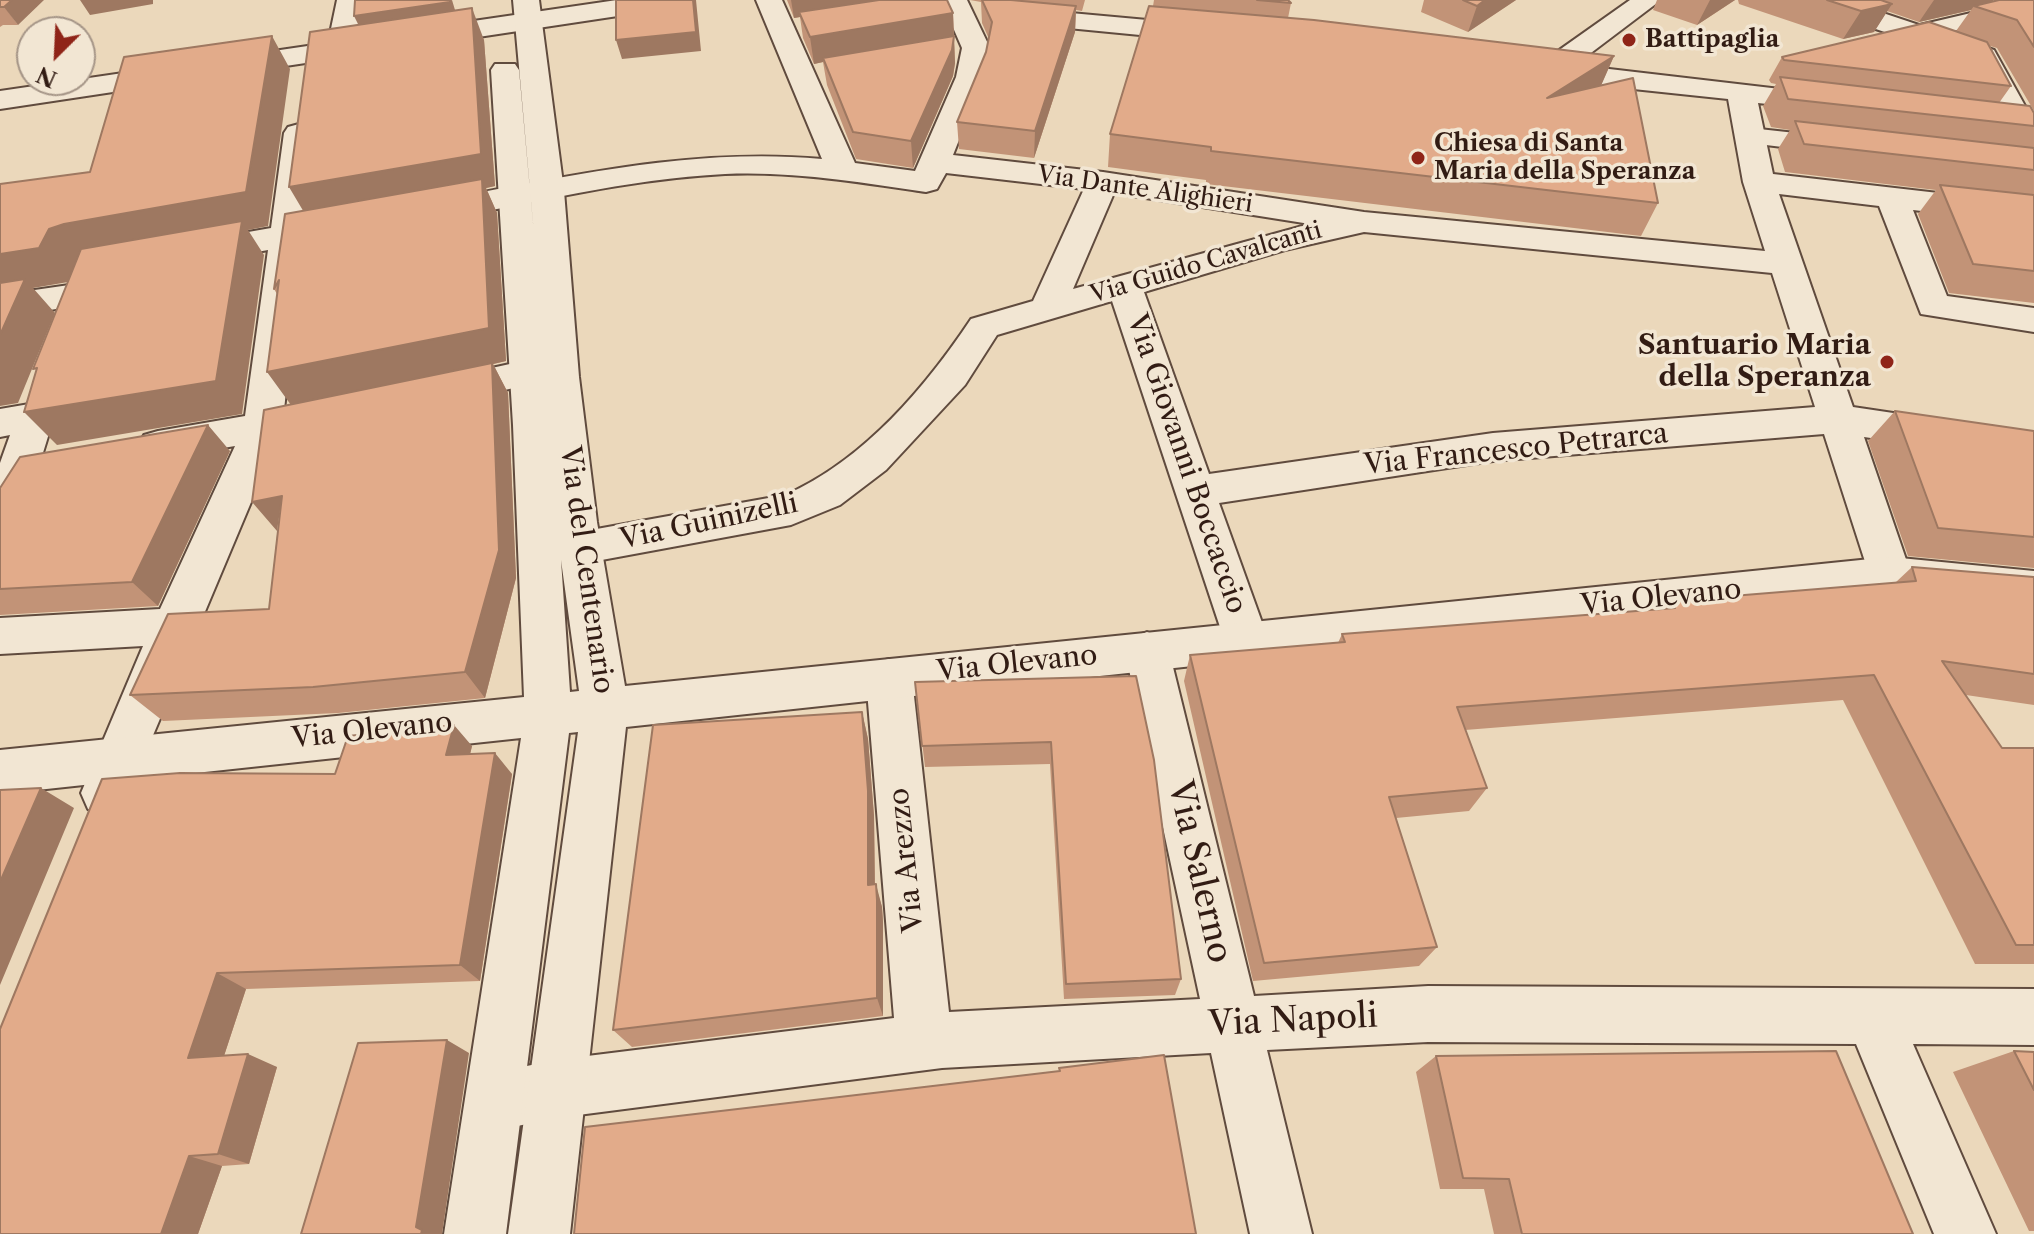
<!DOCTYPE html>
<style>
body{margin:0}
#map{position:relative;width:2034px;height:1234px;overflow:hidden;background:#ebd8bb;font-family:"Libre Caslon Text",serif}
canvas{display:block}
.north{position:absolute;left:16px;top:16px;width:80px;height:80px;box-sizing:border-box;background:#f2e6d3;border:2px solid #a59587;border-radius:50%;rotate:204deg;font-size:22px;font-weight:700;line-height:32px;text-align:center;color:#321c14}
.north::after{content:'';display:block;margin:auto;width:28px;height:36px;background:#8f2418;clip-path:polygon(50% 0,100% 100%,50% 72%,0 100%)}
</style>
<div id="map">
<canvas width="2034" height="1234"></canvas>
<div class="north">N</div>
</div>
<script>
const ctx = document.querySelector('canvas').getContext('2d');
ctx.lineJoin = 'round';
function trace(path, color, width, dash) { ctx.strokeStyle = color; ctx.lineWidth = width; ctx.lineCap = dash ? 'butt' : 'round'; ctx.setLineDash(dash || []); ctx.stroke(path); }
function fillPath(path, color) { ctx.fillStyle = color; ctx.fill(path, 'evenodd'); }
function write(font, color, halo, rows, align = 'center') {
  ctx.font = font + ' "Libre Caslon Text",serif'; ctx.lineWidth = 7; ctx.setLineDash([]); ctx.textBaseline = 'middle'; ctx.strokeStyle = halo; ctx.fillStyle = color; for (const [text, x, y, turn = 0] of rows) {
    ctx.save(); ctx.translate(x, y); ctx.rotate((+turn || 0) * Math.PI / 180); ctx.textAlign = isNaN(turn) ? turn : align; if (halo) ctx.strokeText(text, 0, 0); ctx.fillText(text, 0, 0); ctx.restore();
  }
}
const pedestrian = new Path2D(`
 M1998 0H2024L2004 19 1915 40 1903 33 1907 28 1988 9Z
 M1750 128 1832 137 1841 139 1845 145 1841 151 1832 153 1741 142 1737 136 1741 130Z`);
const minor = new Path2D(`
 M337 0H363L357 38 617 0H684L680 6 671 8 0 109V91L328 43Z
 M756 0H782L855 163 915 171 956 77 962 48 941 0H967L990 48 984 77 953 155 1103 172 1364 212 1765 251 1743 182 1728 99 1548 80 1535 76 1531 70 1630 0H1661L1575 65 1840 96 1845 102 1840 108 1830 111 1758 103 1773 174 2034 204V224L1913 210 1947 296 2034 308V332L1921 314 1879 206 1779 194 1853 407 2034 434V462L1864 437 1911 574 1905 586 1890 591 1875 586 1869 574 1824 434 1493 461 1219 503 1269 642 1263 655 1247 661 1231 655 1225 642 1112 301 997 335 965 385 886 470 840 505 791 525 580 564 565 560 559 548 565 536 580 532 785 495C863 461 925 388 971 319L1033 301 1084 189 946 173 937 189 926 192C859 182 792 171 725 174 626 179 530 204 434 221L422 218 418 211 422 204 434 201C563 178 689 147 822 159ZM1114 193 1310 224 1073 289ZM1364 232 1772 273 1815 407 1493 433 1209 474 1144 292 1285 250Z
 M1804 0H1844L1994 50 2034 122V159L2023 157 2019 150 1973 62 1808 6Z
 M1016 8 1202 25 1212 27 1216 33 1212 39 1202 41 1006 22 1002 16 1006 10Z
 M299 124 310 127 314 133 305 222 342 216 354 219 359 226 354 233 302 243 284 410 301 413 306 423 301 433 278 438 122 809 105 815 88 809 81 793 143 646 0 654V618L160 609 235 446 158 459 144 455 138 445 144 435 158 431 245 416 268 250 197 263 185 260 180 252 185 244 197 241 271 228 284 133 288 127Z
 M83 283 95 286 100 294 95 302 0 319V295Z
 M528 360 541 364 547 373 541 382 441 404 428 400 422 391 428 382Z
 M35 403 49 407 54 417 38 469 14 509 0 513V463L10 435 0 437V409Z
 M1147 632 1163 638 1169 651 1254 996 1428 986 2034 989V1045L1913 1044 1996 1234H1934L1856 1044 1428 1042 1267 1050 1312 1234H1250L1211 1053 942 1068 555 1118 494 1131 474 1122 465 1102 474 1082 494 1073 555 1060 894 1018 866 678 873 664 889 659 905 664 912 678 949 1012 1200 999 1125 651 1131 638Z`);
const tertiary = new Path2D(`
 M513 0H539L564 191 579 377 597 522 625 686 1890 557 2034 571V605L1890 591 626 727 570 1234H508L578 732 569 733 506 1234H444L521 738 0 794V750L524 697 513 425 491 70 495 64H515L519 70 534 234ZM561 560 579 691 570 692Z`);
trace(pedestrian, '#604b3e', 4);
trace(minor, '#604b3e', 4);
trace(tertiary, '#604b3e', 4);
fillPath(pedestrian, '#f2e6d3');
fillPath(minor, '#f2e6d3');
fillPath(tertiary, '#f2e6d3');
fillPath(new Path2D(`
 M0 0 18 25H3L0 27Z
 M787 0H947L953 13 955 63 953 76 913 168 856 159 827 85 823 62 814 64 803 38 800 17 794 18Z
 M970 0H1085L1082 11 1076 10 1075 32 1034 158 959 149 957 122 986 52 989 39 982 23 981 2Z
 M1154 0H1288L1291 3 1288 18 1614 56 1601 85 1658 203 1641 236 1206 184V180L1108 167 1110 134 1153 6Z
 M1424 0H1516L1468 32 1421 12Z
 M1657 0H1735L1697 25 1653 10Z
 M1738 0H1994L1992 1 2034 0V111L1997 48 1990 46 2011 86 1999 103 2034 113V303L1949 293 1918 214 1936 190 1785 172 1778 149 1790 130 1771 127 1763 106 1776 84 1771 83 1769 80 1782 57 1956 31 1971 10 1919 22 1887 11 1874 32 1843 39 1739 4Z
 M455 11 484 40 495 186 486 188 497 213 506 361 493 364 508 393 516 578 485 698 338 713 163 721 130 695 269 609 291 405 277 294 274 289 303 210 358 25Z
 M1895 411 2034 431V568L1908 556 1868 441Z
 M230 451 158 606 0 615V488Z
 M1912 567 2034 577V705L1966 695 2002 748H2034V964H1975L1843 700 1465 730 1487 788 1469 811 1396 818 1437 947 1419 966 1253 981 1184 681 1190 655 1338 643 1342 634 1665 609 1671 601 1895 583Z
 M915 682 1154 760 1181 979 1175 995 1064 999 1050 764 925 767Z
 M862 712 868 739 874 816 875 884 882 907 883 922V1016L632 1047 613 1030Z
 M472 746 470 754 512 774 480 981 246 989 224 1056 277 1067 249 1164 222 1166 198 1234H0L335 774Z
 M2014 1051 2034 1052V1231H2029L1953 1072Z
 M1436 1056 1913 1234H1494L1484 1189H1440L1416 1072Z`), '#c29377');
fillPath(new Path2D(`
 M12 0H44L18 25 4 7Z
 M80 0H153V4L90 15Z
 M452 0 458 20 363 34 354 16Z
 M693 0H696L701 51 622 59 616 40Z
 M791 0H905L799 12 800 17 794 18Z
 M1485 0H1516L1468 32 1477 6Z
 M1710 0H1735L1697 25Z
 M1934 0H1994L1987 6H1974L1971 10 1919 22Z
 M1892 4 1874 32 1843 39 1861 11Z
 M1076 6 1075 32 1034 158 1035 131Z
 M472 8 484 40 495 186 486 188 497 213 506 361 493 364 508 393 516 578 485 698 465 672 291 405 267 372 308 219 289 187Z
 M953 13 955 63 953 76 913 168 911 141 823 58V62L814 64 810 37Z
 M272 36 290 69 268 226 248 230 264 255 242 414 57 445 24 412 68 282 33 288 55 313 18 403 0 406V254L49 229Z
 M1614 56 1600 88 1547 98Z
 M208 425 230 451 158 606 132 582Z
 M282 496 277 531 252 502Z
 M862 712 868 739 874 816 875 907 868 885Z
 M454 725 472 746 465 776 446 755Z
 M495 753 512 774 480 981 460 965Z
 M41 788 74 808 0 985V882Z
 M876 884 882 907 883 922V1016L877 998Z
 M217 973 246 989 219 1071 188 1058Z
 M447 1040 469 1053 442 1234H421L416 1227Z
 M248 1054 277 1067 249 1164 218 1154Z
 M189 1156 222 1166 198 1234H161Z`), '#9e7861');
const building = new Path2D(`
 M0 0H12L4 7H0Z
 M355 0H450V2L354 16Z
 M616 0H693L696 32 616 40Z
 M879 0H947L953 13 810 37 799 12Z
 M982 0H1011L1076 6 1035 131 957 122 986 52 992 22Z
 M1257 0H1288L1291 3Z
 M1463 0H1485L1477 6Z
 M1827 0H1881L1892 4 1861 11Z
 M1999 0H2034V47L2017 20 1974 6Z
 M1149 6 1314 20 1614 56 1547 98 1633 78 1658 203 1211 151V147L1110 134Z
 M472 8 481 154 289 187 310 32Z
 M1929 22 1987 42 2011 86 1784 60 1782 57Z
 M272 36 246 192 64 224 49 229 39 248 0 254V184L90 172 124 57Z
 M954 36 952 50 911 141 853 132 823 58Z
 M1780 77 2030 106 2034 113V126L1788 99Z
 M1795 121 2034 148V170L1804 144Z
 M482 179 489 328 267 372 279 280 274 289 285 214Z
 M1940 185 2034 195V271L1973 264Z
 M242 221 216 381 24 412 37 368 33 369 81 249Z
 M25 279 0 335V283Z
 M492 363 499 550 465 672 313 687 130 695 168 614 269 609 282 496 252 502 264 410Z
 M1895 411 2034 431V537L1938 528Z
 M208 425 132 582 0 589V488L20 457Z
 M1912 567 2034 577V674L1942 661 2002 748H2034V945H2016L1874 675 1457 707 1487 788 1389 797 1437 947 1264 963 1190 655 1345 642 1342 634 1675 608 1671 601 1916 581Z
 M1136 676 1154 760 1181 979 1066 984 1051 742 922 746 915 682Z
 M862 712 868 791V885L876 884 877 900V998L613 1030 653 725Z
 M454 725 446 755 495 753 460 965 217 973 188 1058 248 1054 218 1154 189 1156 161 1234H0V1029L102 779 180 773 335 774 348 736Z
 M41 788 0 882V790Z
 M447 1040 416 1227 422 1230 421 1234H301L358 1043Z
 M1836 1051 1913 1234H1522L1509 1179 1463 1178 1436 1056Z
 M2014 1051 2034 1052V1090Z
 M1164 1055 1196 1234H574L585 1127 1060 1071 1059 1068Z`);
fillPath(building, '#e2ab8a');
trace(building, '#9e7861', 2);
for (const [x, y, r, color] of [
 [1629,40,8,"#8f2418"],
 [1418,158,8,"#8f2418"],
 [1887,362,8,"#8f2418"]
]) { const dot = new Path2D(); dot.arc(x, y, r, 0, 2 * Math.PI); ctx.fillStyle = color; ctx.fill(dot); trace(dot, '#f2e6d3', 3); }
write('bold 24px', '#321c14', '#f2e6d3', [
 ["Battipaglia",1645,40],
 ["Chiesa di Santa",1434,144],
 ["Maria della Speranza",1434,172]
], 'left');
write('24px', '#321c14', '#f2e6d3', [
 ["Via Dante Alighieri",1145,190,8],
 ["Via Guido Cavalcanti",1206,263,-16]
]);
write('bold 28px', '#321c14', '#f2e6d3', [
 ["Santuario Maria",1871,346],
 ["della Speranza",1871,378]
], 'right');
write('28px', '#321c14', '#f2e6d3', [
 ["Via Francesco Petrarca",1516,450,-6],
 ["Via Giovanni Boccaccio",1186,464,71],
 ["Via Guinizelli",709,522,-12],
 ["Via del Centenario",586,570,82],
 ["Via Olevano",1661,598,-6],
 ["Via Olevano",1017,664,-6],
 ["Via Olevano",372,731,-6],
 ["Via Arezzo",907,860,-96]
]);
write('34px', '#321c14', '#f2e6d3', [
 ["Via Salerno",1199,872,77],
 ["Via Napoli",1293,1021,-3]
]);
</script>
